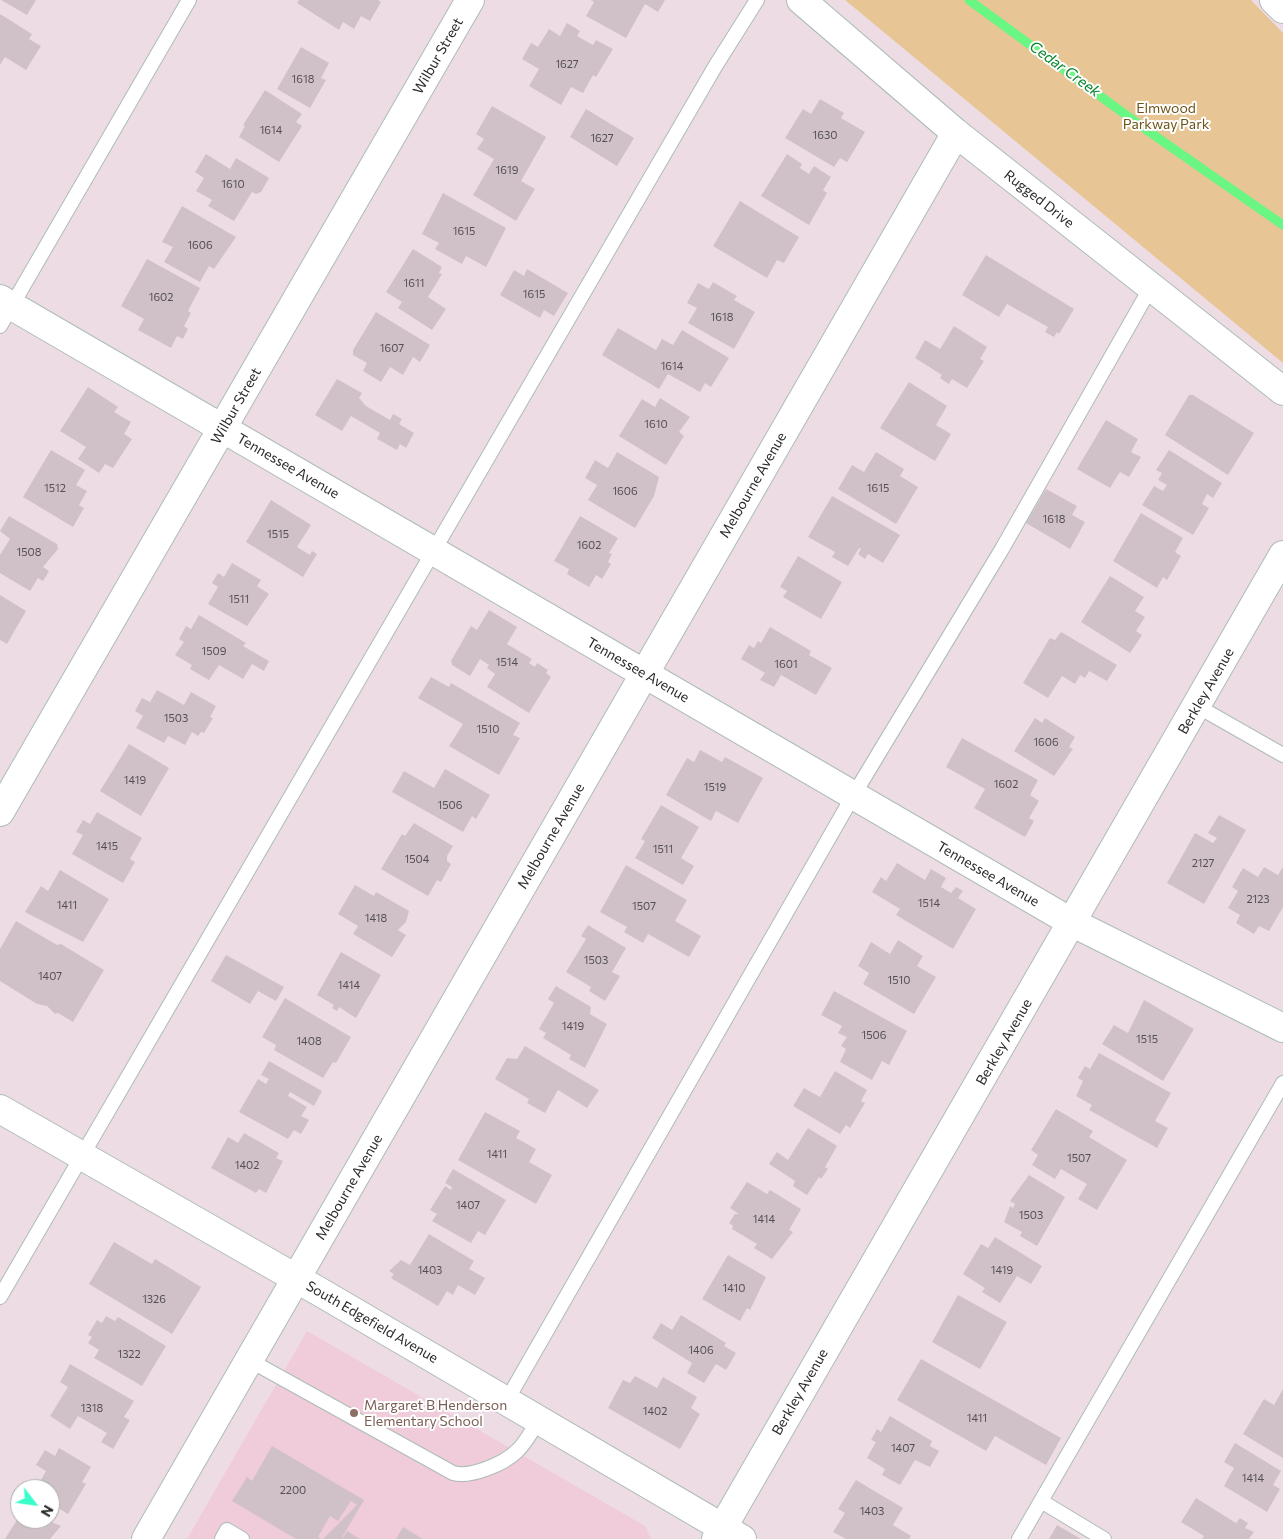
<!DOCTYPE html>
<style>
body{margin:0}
#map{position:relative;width:1283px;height:1539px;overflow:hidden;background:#eedce5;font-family:Commissioner,sans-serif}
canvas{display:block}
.north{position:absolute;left:10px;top:1479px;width:50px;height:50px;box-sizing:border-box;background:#fff;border:1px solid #aaa;border-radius:50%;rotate:120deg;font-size:14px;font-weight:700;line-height:20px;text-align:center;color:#2b2b2b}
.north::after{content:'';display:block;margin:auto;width:18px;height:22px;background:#38ffca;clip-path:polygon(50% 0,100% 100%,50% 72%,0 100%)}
</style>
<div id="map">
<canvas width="1283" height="1539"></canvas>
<div class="north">N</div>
</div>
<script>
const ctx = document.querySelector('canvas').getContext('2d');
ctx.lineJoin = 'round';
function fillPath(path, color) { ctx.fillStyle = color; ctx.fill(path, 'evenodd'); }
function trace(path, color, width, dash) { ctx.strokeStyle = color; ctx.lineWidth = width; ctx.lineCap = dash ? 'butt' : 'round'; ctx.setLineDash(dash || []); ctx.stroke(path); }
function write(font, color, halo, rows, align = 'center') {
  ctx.font = font + ' Commissioner,sans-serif'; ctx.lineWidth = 4; ctx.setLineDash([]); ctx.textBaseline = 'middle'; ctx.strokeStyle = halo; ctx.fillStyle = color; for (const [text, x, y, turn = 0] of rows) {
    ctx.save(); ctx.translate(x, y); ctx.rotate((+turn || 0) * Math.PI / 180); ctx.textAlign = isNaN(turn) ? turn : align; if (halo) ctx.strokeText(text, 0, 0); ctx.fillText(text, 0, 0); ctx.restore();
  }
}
fillPath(new Path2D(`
 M307 1331 645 1526 651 1539H187Z`), '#f0cbda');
fillPath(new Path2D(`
 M845 0H1251L1283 33V363Z`), '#e8c595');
trace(new Path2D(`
 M969 0 1148 131 1283 225`), '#69f683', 9);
fillPath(new Path2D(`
 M1 0H36L27 15Z
 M299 0H378L381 2 370 21 361 16 354 29 343 22 339 30 297 3Z
 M591 0H665L658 12 645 4 626 38 586 16 594 2Z
 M0 14 32 34 29 39 41 46 26 70 5 57 0 65Z
 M567 23 580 31 577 36 593 45 596 40 613 49 596 77 593 75 583 93 571 87 561 105 529 86 539 69 522 59 531 43 538 47 549 29 560 36Z
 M301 47 329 63 321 78 326 80 310 108 277 89Z
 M265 90 302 114 296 122 302 126 279 162 239 137 245 126 243 125Z
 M820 99 844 113 841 118 865 132 847 162 840 158 834 167 785 138 803 109 811 114Z
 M492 106 546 137 521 181 535 189 516 221 473 195 494 159 477 149 484 139 476 134Z
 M586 109 634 138 617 166 570 137Z
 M206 154 230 169 236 158 269 178 261 192 256 194 252 192 234 221 208 206 212 200 196 191 204 178 195 172Z
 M787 154 802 164 800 168 809 174 814 166 831 177 823 190 827 193 809 225 761 196Z
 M443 193 506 228 486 267 466 256 462 264 435 249 439 243 422 234Z
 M740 201 799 237 784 263 777 260 767 278 713 246Z
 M182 206 236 237 214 269 209 266 200 282 164 262 173 247 162 242Z
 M413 249 442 267 439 273 442 274 428 297 446 309 432 330 398 308 402 302 386 292Z
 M986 255 1074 309 1059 334 1057 332 1054 337 1045 332 1048 327 1007 304 999 317 962 295Z
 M147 259 200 288 188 311 191 313 184 326 188 329 183 339 177 336 171 348 138 330 144 319 121 306Z
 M527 269 568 293 554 316 544 310 540 318 500 295 514 270 524 276Z
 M713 282 737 296 734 300 755 312 734 349 688 323 697 308 687 303 698 283 709 289Z
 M376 312 430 345 420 362 413 357 403 375 390 367 381 382 363 371 367 363 353 355V350Z
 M954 326 987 347 980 359 984 361 967 388 952 379 949 384 940 378 942 375 915 358 925 340 940 349Z
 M618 328 656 350 662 339 673 345 682 330 729 358 711 387 705 383 700 392 668 374 659 389 602 355Z
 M337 379 362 393 359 398 366 406 390 420 393 414 402 419 399 424 414 433 406 448 400 444 397 450 377 439 380 433 351 416 342 431 315 415Z
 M909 382 947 406 936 425 951 434 935 461 880 428Z
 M88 387 118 407 114 412 131 422 124 434 132 439 113 468 105 464 99 473 78 459 86 447 60 431Z
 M1189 395H1193L1254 433 1228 475 1165 435Z
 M660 398 690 417 679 432 684 436 666 465 619 436 642 399 655 407Z
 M1106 420 1138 439 1131 452 1141 457 1129 477 1120 472 1110 488 1077 469Z
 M51 450 85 470 76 485 87 491 79 505 84 508 73 527 23 497Z
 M1169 450 1222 483 1213 498 1207 494 1202 504 1209 508 1193 535 1142 505 1154 486 1163 491 1167 485 1158 480 1162 473 1156 470Z
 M617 452 659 477 654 496 635 528 588 500 597 485 585 478 595 460 608 468Z
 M876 452 904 469 900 476 918 487 896 524 838 489 852 465 864 472Z
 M1046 489 1077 506 1072 515 1085 522 1070 549 1026 523Z
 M832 496 900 535 883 563 868 554 865 559 858 554 861 549 859 548 848 566 832 557 835 552 808 537Z
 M271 500 311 525 297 547 310 555 312 551 317 554 303 577 246 542Z
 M1141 513 1183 538 1175 552 1181 556 1167 580 1163 577 1157 588 1113 561Z
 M9 516 57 544 58 549 43 567 49 571 43 581 38 578 30 591 0 573V555L10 539 0 531Z
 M580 516 618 538 609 553 612 554 608 562 611 564 602 579 596 575 589 587 567 574 569 569 554 561Z
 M798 556 842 582 821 619 783 597 787 591 780 587Z
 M232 563 261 580 257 586 269 594 247 626 208 604 218 587 212 583 218 573 224 577Z
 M1110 576 1144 597 1135 611 1145 617 1136 631 1142 635 1130 653 1081 622Z
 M0 595 26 611 7 644 0 640Z
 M489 610 517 627 507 644 532 659 529 663 535 667 537 663 548 670 546 673 551 677 529 713 487 687 495 674 487 668 489 665 480 659 470 676 452 665 451 661 471 626 477 630Z
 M199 615 246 643 243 646 269 661 264 671 252 664 243 679 219 665 209 680 190 669 192 665 175 655 184 642 179 639 186 626 191 629Z
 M770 627 811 651 809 655 832 668 816 695 781 675 774 687 760 680 765 673 741 659 749 645 754 648 758 641 761 643Z
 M1061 632 1117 665 1107 681 1089 671 1085 678 1080 675 1075 684 1062 676 1048 698 1023 683 1050 638 1055 640Z
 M431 677 449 687 451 683 520 723 513 735 520 738 499 775 449 746 463 724 418 698Z
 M157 690 184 705 191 692 216 706 210 717 213 718 204 733 201 732 198 736 192 732 185 745 168 736 164 743 136 728 143 716 135 711 142 698 150 702Z
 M1035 718 1042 723 1045 718 1075 737 1069 747 1073 749 1054 776 1014 751Z
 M962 738 1038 780 1030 795 1039 801 1029 818 1034 821 1025 837 974 808 985 789 946 767Z
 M129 744 169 768 141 816 100 791Z
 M700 750 722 762 725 757 763 778 738 823 716 811 711 821 666 795 687 758 694 762Z
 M445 769 490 795 476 819 472 816 463 832 392 792 404 771 434 788Z
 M661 805 699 827 681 858 694 866 683 885 635 858 645 841 641 839Z
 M97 812 142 838 130 859 135 862 123 883 72 854 83 835 76 832 83 820 90 824Z
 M1219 815 1246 830 1204 904 1167 883 1195 833 1213 843 1217 838 1208 833Z
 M414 823 453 846 447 856V861L451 864 441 882 437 880 428 896 381 869 402 834 405 836Z
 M897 863 925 880 931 869 946 878 941 887 951 893 956 887 963 891 958 898 976 909 953 949 896 915 900 909 872 892 881 877 886 881Z
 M626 865 687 900 675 921 701 936 689 957 648 934 643 943 624 932 627 927 600 912Z
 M1264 867 1278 875 1283 867V907L1269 931 1259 926 1254 934 1236 923 1240 915 1228 908 1238 891 1232 887 1243 868 1258 877Z
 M60 870 109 899 83 942 25 912 41 886 48 891Z
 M355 885 374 896 376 892 409 911 406 922 398 930 406 935 392 957 353 934 358 926 338 914Z
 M16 921 57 945 61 944 104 970 73 1022 58 1013 55 1014 47 1006 37 1004 0 981V949Z
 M588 925 626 948 612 972 620 976 605 1001 589 991 591 987 566 972 586 939 581 936Z
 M898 940 923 956 917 966 936 977 914 1014 863 984 869 973 858 966 871 942 890 954Z
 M341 952 381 975 356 1018 339 1007 337 1011 332 1008 334 1005 317 995Z
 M226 955 284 987 276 1001 258 991 250 1004 211 981Z
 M556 986 591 1007 590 1014 607 1024 585 1068 569 1059 571 1055 543 1038 546 1033 539 1029 554 1003 548 999Z
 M834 991 907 1031 889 1065 882 1061 872 1080 840 1062 846 1049 841 1046 847 1037 838 1033 842 1026 821 1015Z
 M285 998 351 1037 336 1063 333 1062 323 1078 274 1050 276 1045 262 1037Z
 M1144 1000 1194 1029 1163 1081 1102 1044 1114 1025 1128 1033Z
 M525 1046 599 1090 587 1108 558 1090 545 1113 527 1103 529 1099 495 1079 507 1058 517 1059Z
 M1099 1053 1171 1093 1155 1121 1168 1128 1157 1148 1089 1110 1092 1105 1076 1096 1083 1081 1078 1078 1085 1066 1090 1069Z
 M269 1061 322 1091 314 1106 290 1092 288 1096 307 1107 301 1116 309 1120 301 1134 294 1130 288 1139 239 1112 258 1079 266 1084 269 1079 261 1075Z
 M835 1071 867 1090 861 1101 865 1103 850 1128 846 1125 840 1134 793 1106 804 1088 820 1097Z
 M1056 1109 1093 1131 1089 1137 1127 1160 1097 1210 1078 1199 1087 1184 1061 1169 1055 1179 1032 1165 1038 1155 1031 1150Z
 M485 1112 520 1131 516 1138 536 1149 529 1162 552 1175 536 1204 458 1160Z
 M808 1128 837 1146 825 1167 828 1169 821 1179 819 1177 807 1195 793 1186 795 1181 769 1164 777 1152 788 1160Z
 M244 1133 279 1153 276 1158 283 1161 266 1193 259 1189 256 1193 211 1168 228 1137 238 1143Z
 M453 1169 506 1200 485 1235 478 1231 471 1243 432 1221 437 1214 430 1210 445 1186 451 1190 452 1187 445 1183Z
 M1029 1175 1065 1197 1037 1246 1020 1236 1022 1232 1004 1222 1010 1206 1013 1208 1015 1204 1010 1201Z
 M747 1182 767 1194 770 1190 801 1209 789 1230 793 1232 772 1259 754 1248 757 1244 732 1229 733 1226 729 1223 735 1214H739L730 1208Z
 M429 1234 474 1261 469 1269 485 1278 475 1295 458 1285 453 1295 447 1291 438 1306 391 1278 394 1274 389 1271 401 1260 410 1265Z
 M995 1237 1042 1266 1031 1284 1017 1276 1000 1303 982 1292 985 1288 963 1274 981 1244 988 1248Z
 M114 1242 152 1264 155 1259 201 1287 172 1334 89 1284Z
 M728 1255 766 1277 750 1310 747 1308 740 1321 702 1299Z
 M958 1295 1007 1322 980 1369 932 1342Z
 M681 1315 726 1343 724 1346 736 1353 726 1370 716 1364 704 1383 687 1373 692 1363 652 1338 661 1323 672 1330Z
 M106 1316 115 1321 118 1317 166 1346 142 1386 94 1358 99 1350 88 1343 92 1337 88 1335 97 1320 102 1323Z
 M921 1359 1061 1438 1046 1465 995 1436 986 1451 897 1400Z
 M70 1364 134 1401 124 1417 130 1420 113 1449 101 1442 107 1433 78 1416 70 1429 50 1416 68 1387 60 1382Z
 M635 1376 657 1388 663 1377 697 1397 691 1408 700 1414 680 1449 608 1408 623 1380 630 1383Z
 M1283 1389V1458L1243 1434 1264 1399 1274 1405Z
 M890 1416 932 1441 930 1446 939 1451 930 1467 915 1460 900 1485 882 1475 885 1469 867 1458 876 1442 871 1440 877 1429 881 1432Z
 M1235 1443 1281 1471 1273 1485 1280 1489 1267 1512 1224 1486 1234 1468 1224 1462Z
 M272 1446 364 1500 341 1539H323L357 1505 351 1501 338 1521 330 1516 318 1537 321 1539H296L232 1501 247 1477 252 1481Z
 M59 1448 91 1467 82 1482 86 1484 68 1514 50 1503V1489H36L46 1471 36 1465 45 1450 55 1456Z
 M856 1480 903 1508 893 1525 911 1536 909 1539H846L833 1532 845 1513 838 1509Z
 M1196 1498 1236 1523 1240 1518 1248 1523 1245 1528 1254 1532 1249 1539H1202L1204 1536 1181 1522Z
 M20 1515V1519H44L61 1526 50 1539H5Z
 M1057 1525 1081 1539H1049Z
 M403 1527 423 1539H396Z
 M347 1531 360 1539H342Z`), '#d0c1c8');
const service = new Path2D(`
 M0 326 189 0
 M1197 706 1283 755
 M0 1297 716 65 757 0
 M249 1360 453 1473C470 1478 504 1464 517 1451 526 1443 532 1430 539 1420
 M507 1400 853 796 1002 549 1151 287
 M1041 1501 1104 1539
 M222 1539 227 1530 242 1539
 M1019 1539 1283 1083`);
const minor = new Path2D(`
 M801 0 956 133 1283 391
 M0 299 1073 923 1283 1028
 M0 812 470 0
 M146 1539 956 133
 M716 1539 1283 555`);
const tertiary = new Path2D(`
 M1274 0 1283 9
 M0 1109 320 1292 742 1539`);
trace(service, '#acbcb7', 16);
trace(minor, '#acbcb7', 30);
trace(tertiary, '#acbcb7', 30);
trace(service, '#fff', 14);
trace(minor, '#fff', 28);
trace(tertiary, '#fff', 28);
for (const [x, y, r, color] of [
 [354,1413,5,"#8d6e63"]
]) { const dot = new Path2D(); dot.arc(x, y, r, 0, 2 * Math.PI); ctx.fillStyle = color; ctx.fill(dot); trace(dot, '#fff', 2); }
write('11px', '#545052', null, [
 ["1627",567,64],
 ["1618",303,79],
 ["1614",271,130],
 ["1630",825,135],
 ["1627",602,138],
 ["1619",507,170],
 ["1610",233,184],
 ["1615",464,231],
 ["1606",200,245],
 ["1611",414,283],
 ["1615",534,294],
 ["1602",161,297],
 ["1618",722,317],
 ["1607",392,348],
 ["1614",672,366],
 ["1610",656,424],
 ["1512",55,488],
 ["1615",878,488],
 ["1606",625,491],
 ["1618",1054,519],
 ["1515",278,534],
 ["1602",589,545],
 ["1508",29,552],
 ["1511",239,599],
 ["1509",214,651],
 ["1514",507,662],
 ["1601",786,664],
 ["1503",176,718],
 ["1510",488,729],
 ["1606",1046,742],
 ["1419",135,780],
 ["1602",1006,784],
 ["1519",715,787],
 ["1506",450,805],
 ["1415",107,846],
 ["1511",663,849],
 ["1504",417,859],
 ["2127",1203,863],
 ["2123",1258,899],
 ["1514",929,903],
 ["1411",67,905],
 ["1507",644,906],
 ["1418",376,918],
 ["1503",596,960],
 ["1407",50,976],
 ["1510",899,980],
 ["1414",349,985],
 ["1419",573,1026],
 ["1506",874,1035],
 ["1515",1147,1039],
 ["1408",309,1041],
 ["1411",497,1154],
 ["1507",1079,1158],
 ["1402",247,1165],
 ["1407",468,1205],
 ["1503",1031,1215],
 ["1414",764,1219],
 ["1403",430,1270],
 ["1419",1002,1270],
 ["1410",734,1288],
 ["1326",154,1299],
 ["1406",701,1350],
 ["1322",129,1354],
 ["1318",92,1408],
 ["1402",655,1411],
 ["1411",977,1418],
 ["1407",903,1448],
 ["1414",1253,1478],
 ["2200",293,1490],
 ["1403",872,1511]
]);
write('14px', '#2b2b2b', '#fff', [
 ["Wilbur Street",438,56,-60],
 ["Rugged Drive",1039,199,38],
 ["Wilbur Street",236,406,-60],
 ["Tennessee Avenue",288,466,30],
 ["Melbourne Avenue",753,485,-60],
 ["Tennessee Avenue",638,670,30],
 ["Berkley Avenue",1206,691,-60],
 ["Melbourne Avenue",551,836,-60],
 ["Tennessee Avenue",988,874,30],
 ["Berkley Avenue",1004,1042,-60],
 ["Melbourne Avenue",349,1187,-60],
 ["South Edgefield Avenue",372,1322,30],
 ["Berkley Avenue",800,1392,-60]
]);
write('14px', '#6d5416', '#fff', [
 ["Elmwood",1166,108],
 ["Parkway Park",1166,124]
]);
write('14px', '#785e54', '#fff', [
 ["Margaret B Henderson",364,1405],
 ["Elementary School",364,1421]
], 'left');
write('italic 15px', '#078729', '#fff', [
 ["Cedar Creek",1065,69,36]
]);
</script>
